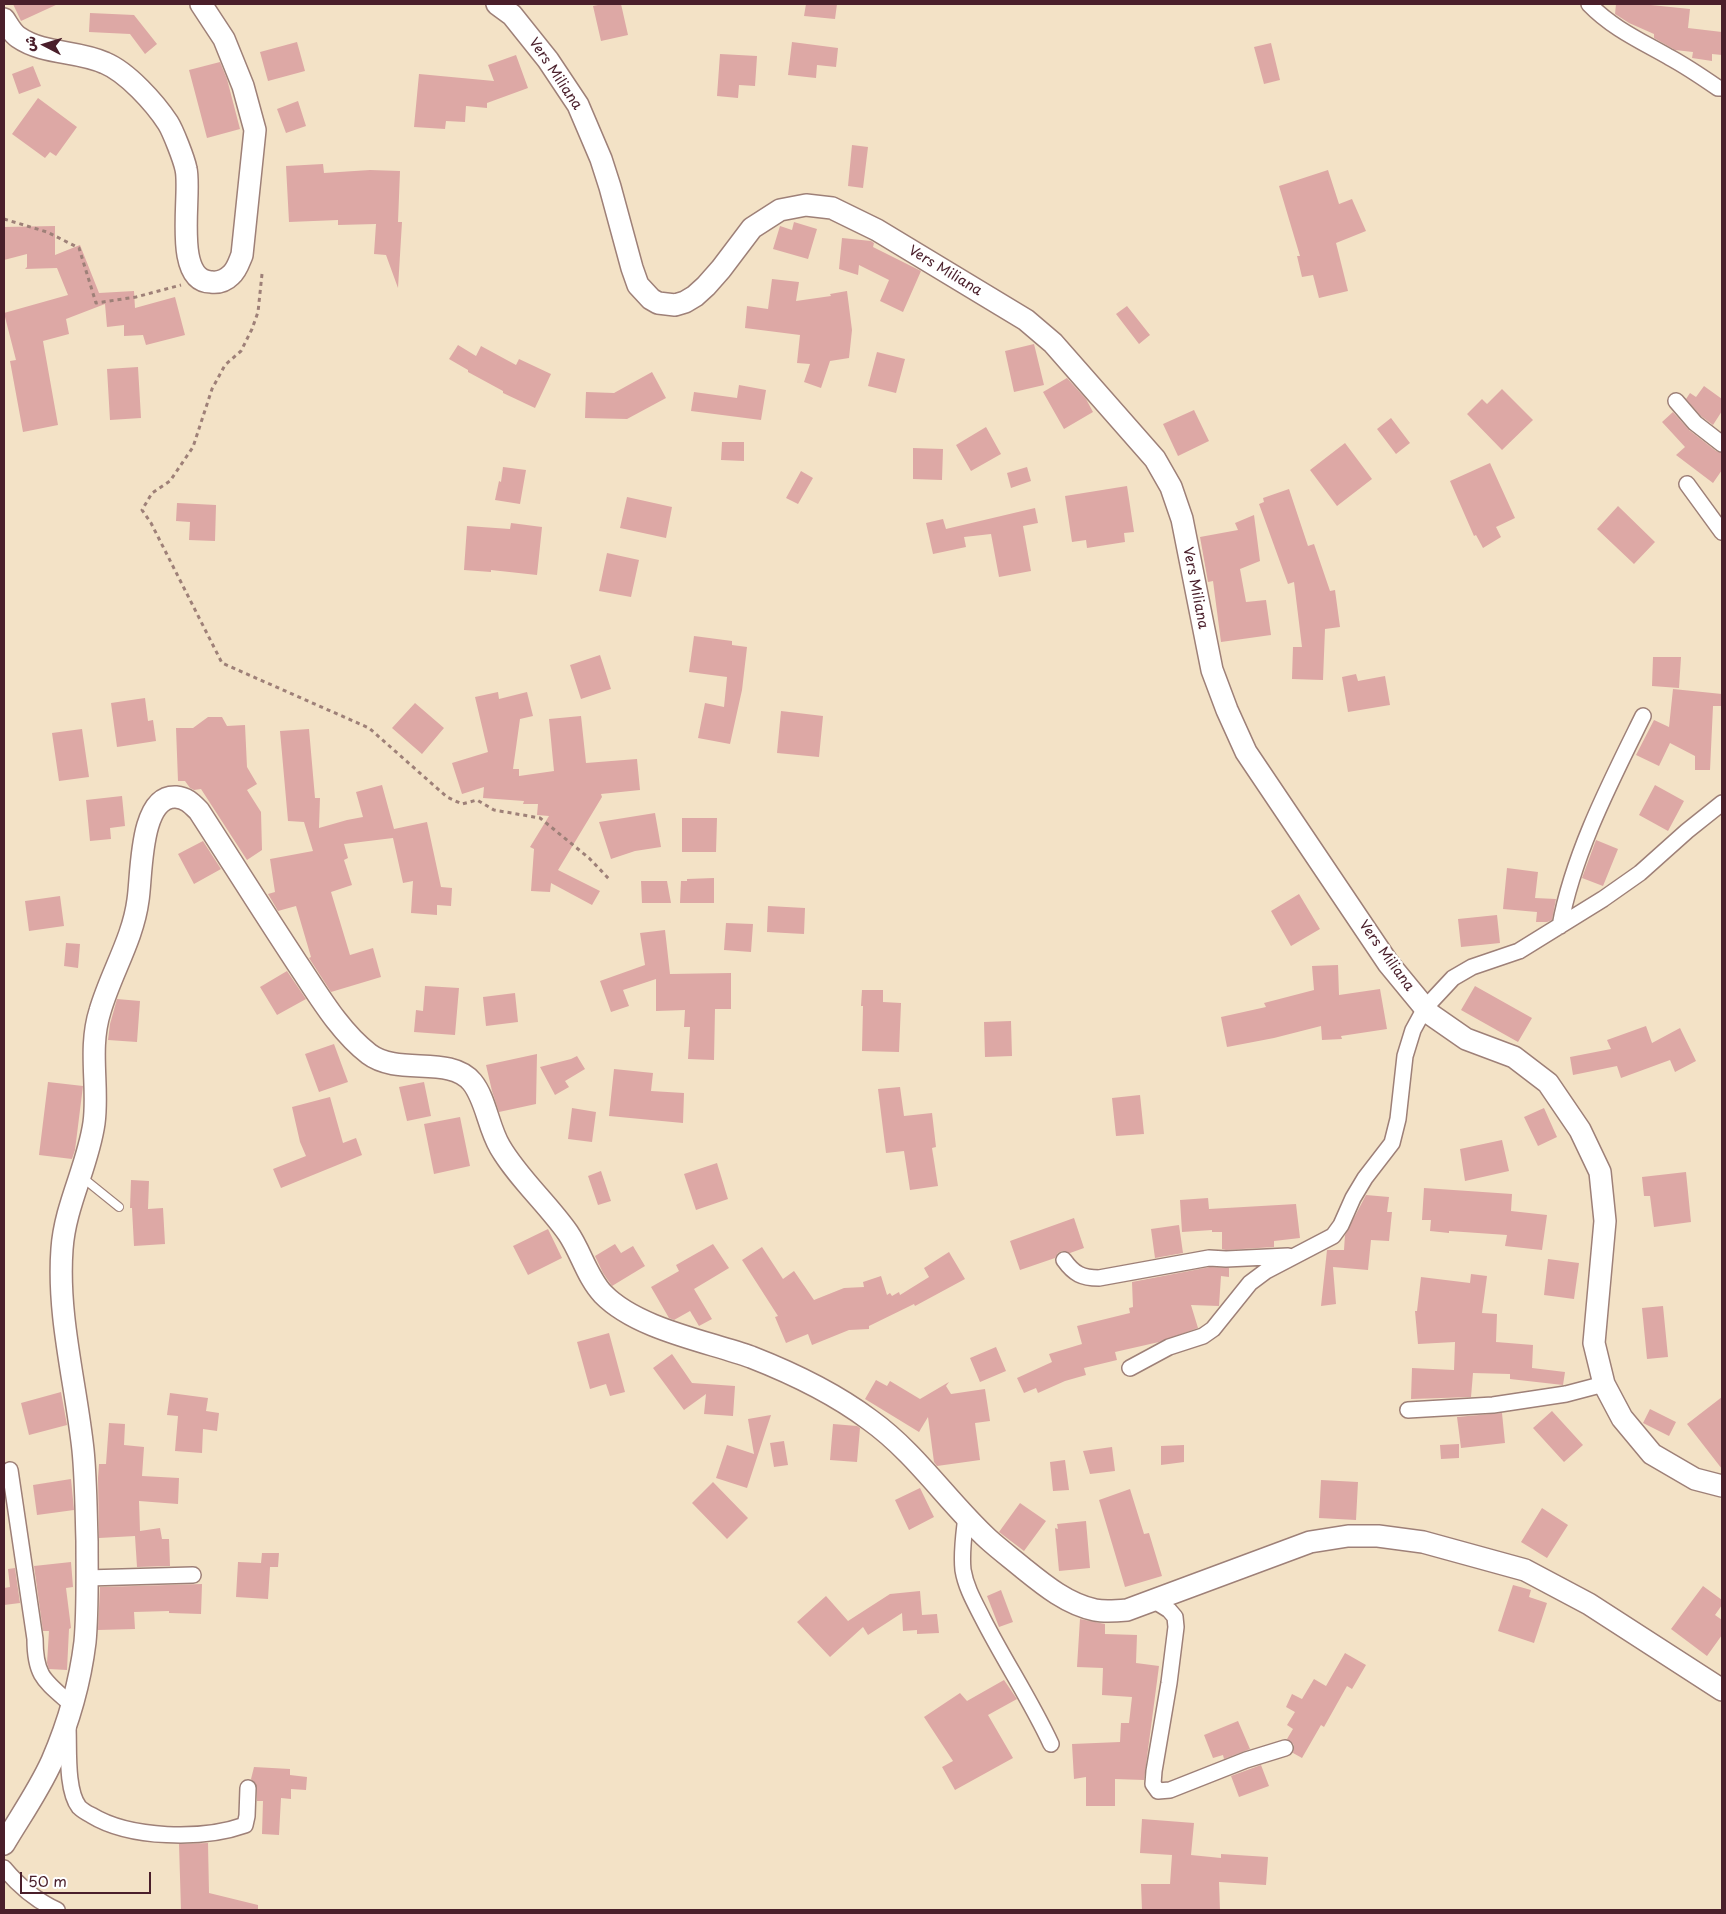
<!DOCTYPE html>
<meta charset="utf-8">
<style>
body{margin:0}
#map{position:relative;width:1726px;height:1914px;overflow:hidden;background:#f3e2c6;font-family:"Playpen Sans","Playpen Sans Arabic",sans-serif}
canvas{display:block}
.frame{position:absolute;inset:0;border:5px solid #4a1f2b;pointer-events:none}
.north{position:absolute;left:20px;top:20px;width:50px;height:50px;-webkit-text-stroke:4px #fff;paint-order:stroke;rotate:275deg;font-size:14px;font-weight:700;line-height:20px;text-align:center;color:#4a1f2b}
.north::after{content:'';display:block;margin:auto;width:18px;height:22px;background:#4a1f2b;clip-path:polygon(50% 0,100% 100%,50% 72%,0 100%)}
.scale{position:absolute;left:20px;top:1872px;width:131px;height:22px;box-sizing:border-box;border:2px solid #4a1f2b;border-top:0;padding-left:6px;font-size:15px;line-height:18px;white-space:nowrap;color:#4a1f2b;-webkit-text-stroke:4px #fff;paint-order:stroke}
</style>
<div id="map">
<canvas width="1726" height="1914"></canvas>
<div class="frame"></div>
<div class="north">ش</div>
<div class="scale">50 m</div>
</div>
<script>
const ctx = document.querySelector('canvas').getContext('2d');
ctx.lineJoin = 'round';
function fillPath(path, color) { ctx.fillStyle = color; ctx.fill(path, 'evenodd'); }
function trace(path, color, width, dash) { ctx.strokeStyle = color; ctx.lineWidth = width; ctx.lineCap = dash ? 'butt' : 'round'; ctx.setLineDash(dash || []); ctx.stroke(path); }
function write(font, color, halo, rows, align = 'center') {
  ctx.font = font + ' "Playpen Sans",sans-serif'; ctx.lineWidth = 5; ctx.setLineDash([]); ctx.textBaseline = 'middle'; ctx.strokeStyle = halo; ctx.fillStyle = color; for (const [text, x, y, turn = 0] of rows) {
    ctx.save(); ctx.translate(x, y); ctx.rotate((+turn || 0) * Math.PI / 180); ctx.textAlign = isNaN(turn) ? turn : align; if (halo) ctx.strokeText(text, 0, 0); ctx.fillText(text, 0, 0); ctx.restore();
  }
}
fillPath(new Path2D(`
 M13 4H58L21 21Z
 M603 4H621L628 35 601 41 593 6Z
 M806 4H837L835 19 804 16Z
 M1616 4H1641L1690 9 1688 28 1722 32V55L1712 54V61L1692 58 1693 52 1675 50 1654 38V34L1629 23 1615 14Z
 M90 13 134 15 157 44 145 54 130 34 89 32Z
 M297 42 305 71 268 81 260 52Z
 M792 42 838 48 836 67 817 65 816 78 788 75Z
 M1271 43 1280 80 1264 84 1254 47Z
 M720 54 757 56 755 86 739 85 738 98 717 96Z
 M516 55 528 88 487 103V108L466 106 465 122 446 121 445 129 414 127 419 74 494 81 488 65Z
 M220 62 227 79 240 129 207 138 189 70Z
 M33 66 41 86 19 94 12 74Z
 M38 98 77 127 56 156 50 152 45 158 12 134Z
 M298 101 306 126 286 133 277 109Z
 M852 145 868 147 863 188 848 186Z
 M323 164 324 173 370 170 400 171 398 222H402L398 288 386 255 374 254 376 224 338 225V220L289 222 286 166Z
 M1328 170 1339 204 1352 199 1366 231 1336 243 1348 291 1319 298 1313 275 1302 277 1297 256H1300L1279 186Z
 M794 222 817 229 808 259 773 249 780 226 792 230Z
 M55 226V255L80 245 99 293 134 291 135 308 175 297 185 335 146 345 143 335 124 336V325L107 327 105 304 66 319 69 334 43 341 58 425 23 432 10 361 16 360 4 313 68 295 57 268 25 269 27 267V254L4 260V227Z
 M842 238 871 241 874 243 873 247 921 271 903 312 880 301 889 280 859 265 858 275 839 269Z
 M772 279 799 282 796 301 831 296 830 294 847 291 852 330 849 358 830 361 821 388 804 382 810 364 797 363 800 335 745 328 747 306 768 309Z
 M1127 306 1150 335 1139 344 1116 314Z
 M1034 344 1044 385 1014 392 1005 351Z
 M458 345 476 356 481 346 516 365 519 359 551 374 535 408 503 393V391L468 372V370L449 359Z
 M877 352 905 359 896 393 868 386Z
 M138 367 141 418 110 420 107 369Z
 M652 372 666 398 627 419 585 418 586 392 614 393Z
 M1067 378 1086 399 1093 412 1064 429 1043 392Z
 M739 385 766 390 761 420 691 411 694 392 737 398Z
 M1704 386 1722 399V411L1713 425 1701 416 1686 399 1690 393 1696 397Z
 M1502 389 1533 420 1502 450 1467 414 1482 399 1487 404Z
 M1194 410 1209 441 1178 456 1163 424Z
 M1673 412 1689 430 1716 451 1722 453V470L1713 483 1676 455 1685 447 1662 422Z
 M1391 418 1410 443 1396 454 1377 429Z
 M986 427 1001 454 971 471 956 445Z
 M722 442H744V461L721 460Z
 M1345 443 1372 479 1337 506 1310 470Z
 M913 448 943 449 942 480 913 479Z
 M1490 463 1515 518 1496 527 1501 537 1483 548 1476 535 1474 536 1450 481Z
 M503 467 526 470 520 504 495 500 499 481 501 482Z
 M1027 467 1031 481 1011 488 1007 473Z
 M801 471 813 478 798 504 786 498Z
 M1127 486 1134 532 1124 533 1125 542 1087 548 1086 540 1072 542 1065 496Z
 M1289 489 1308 546 1314 544 1330 591 1335 590 1340 627 1325 629 1323 680 1292 679 1293 647H1302L1294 582 1288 584 1259 504 1264 502 1263 498Z
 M627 497 672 507 666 538 620 528Z
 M177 503 216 505 215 541 189 540 190 522 176 521Z
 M1618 506 1655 542 1634 564 1597 529Z
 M1035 508 1038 523 1023 526 1031 571 999 577 991 534 964 537 966 547 933 554 926 523 943 519 946 529Z
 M1254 515 1260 561 1240 569 1246 602 1266 600 1271 635 1221 642 1213 581 1208 582 1200 537 1238 530 1235 523Z
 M511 523 542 527 537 575 491 570V572L464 570 467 526 510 529Z
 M607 553 639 560 631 597 599 591Z
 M694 636 732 641V645L747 647 742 690 730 744 698 738 705 703 724 707 727 677 689 672Z
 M600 655 611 689 581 699 570 665Z
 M1653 657H1681L1679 688 1652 686Z
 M1356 674 1358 681 1385 676 1390 705 1348 712 1342 677Z
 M1673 689 1722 694V706H1713L1710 770H1695V756L1670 743 1659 766 1636 755 1654 720 1669 727Z
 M498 692 499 699 527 692 533 716 520 719 513 769H519V776L554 771 549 719 581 716 586 763 637 759 640 790 601 794 602 797 558 870 600 891 592 905 551 883 550 892 531 891 534 849 530 847 549 816 537 815 538 804H523L524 801 483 798 484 787 462 794 452 763 488 752 475 697Z
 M145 698 148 721 153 720 156 741 117 747 111 703Z
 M415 703 444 728 422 754 392 728Z
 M781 711 823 716 819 757 777 753Z
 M208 717H222L227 726 245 725 247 767 257 784 247 790 261 812 262 850 247 860 201 789 194 790 190 788 185 781H178L176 728H193Z
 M82 729 89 777 59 781 52 733Z
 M309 729 315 798H320L319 828 347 820 363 817 356 792 382 785 394 829 427 822 441 887 452 888 451 906 437 905V915L411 913 413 881 403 883 393 838 344 844 348 858 344 860 352 885 331 892 350 955 373 948 381 977 331 992 309 958 311 957 296 906 278 911 268 894 275 892 270 859 313 851 304 822 288 821 280 731Z
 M1655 785 1684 801 1668 831 1639 815Z
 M122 796 125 826 110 828 111 839 90 841 86 800Z
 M655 813 661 847 635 851 611 859 599 822Z
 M682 818H717L716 852H682Z
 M1596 840 1618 849 1603 886 1582 878Z
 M203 841 221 869 194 884 178 854Z
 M1507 868 1538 872 1535 898 1556 899 1552 920 1547 922H1536L1537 912 1503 909Z
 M714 878V903H680L681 881H687V879Z
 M641 881H667L671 903H642Z
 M1299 894 1320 929 1291 946 1271 911Z
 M60 896 64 926 29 931 25 901Z
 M768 906 805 908 804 934 767 932Z
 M1497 915 1500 943 1461 947 1458 919Z
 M726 923 753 924 751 952 724 950Z
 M665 930 670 974 731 973V1009H715L714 1060 688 1059 690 1027H684L685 1010 656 1011V979L623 990 629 1006 611 1012 600 981 645 965 640 933Z
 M66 943 80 944 78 968 64 966Z
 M1338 965 1339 995 1380 989 1387 1029 1341 1036 1342 1039 1322 1040 1321 1026 1274 1038 1227 1047 1221 1017 1266 1007 1264 1003 1314 990 1312 966Z
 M287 971 306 999 277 1015 260 987Z
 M425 986 459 988 455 1035 414 1032 416 1010 423 1011Z
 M1475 986 1532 1018 1518 1042 1461 1010Z
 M862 990H883V1002L901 1003 899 1052 862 1051 863 1006H861Z
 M515 993 518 1022 486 1026 483 997Z
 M117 999 140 1001 137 1042 108 1040 110 1024Z
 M1011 1021 1012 1056 985 1057 984 1022Z
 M1646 1026 1652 1043 1680 1028 1696 1061 1675 1072 1670 1060 1621 1078 1617 1066 1573 1075 1570 1057 1611 1049 1607 1040Z
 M334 1044 348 1082 319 1092 305 1054Z
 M537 1054 536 1104 499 1112 492 1091 486 1065Z
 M577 1056 585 1069 565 1081 569 1087 555 1095 540 1067 571 1059Z
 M614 1069 653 1073 651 1091 684 1093 683 1123 609 1116Z
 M48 1082 83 1086 75 1150 72 1159 39 1155Z
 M424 1082 431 1116 407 1121 399 1087Z
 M900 1087 904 1116 932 1113 936 1147 932 1148 938 1186 910 1190 904 1151 886 1153 878 1089Z
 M1140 1095 1144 1134 1116 1136 1112 1098Z
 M330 1097 343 1143 356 1138 362 1155 281 1188 273 1169 306 1156 300 1142 292 1107Z
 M572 1108 596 1112 592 1142 568 1139Z
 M1544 1108 1557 1137 1538 1146 1524 1117Z
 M460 1117 470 1166 434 1174 424 1124Z
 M1502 1140 1509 1171 1465 1181 1460 1149Z
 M717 1163 728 1199 696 1210 684 1174Z
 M601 1171 611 1201 598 1205 588 1176Z
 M1686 1172 1691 1222 1654 1227 1650 1196H1644L1642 1177Z
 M131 1180 149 1181 148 1209 163 1208 165 1244 134 1246 132 1208H130Z
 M1424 1188 1512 1194 1511 1211 1547 1215 1542 1250 1505 1246 1507 1235 1449 1231V1233L1430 1231 1431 1220H1422Z
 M1366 1195 1389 1197 1387 1212H1392L1389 1241 1371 1240 1368 1270 1333 1267 1336 1304 1321 1306 1327 1250H1344L1345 1235Z
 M1208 1198 1209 1209 1296 1204 1300 1238 1274 1241V1247L1226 1250 1222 1249V1232H1212V1230L1182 1232 1180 1200Z
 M1074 1218 1084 1248 1070 1253 1062 1251 1058 1253 1055 1258 1020 1270 1010 1241Z
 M1179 1225 1183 1253 1155 1258 1151 1229Z
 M548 1229 562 1258 528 1275 513 1246Z
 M615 1244 621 1253 633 1246 645 1266 612 1286 603 1273 595 1256Z
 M713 1244 729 1268 694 1289 712 1319 699 1326 690 1311 674 1320 669 1318 651 1287 679 1271 676 1265Z
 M762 1247 783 1279 794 1271 814 1300 844 1288 864 1287 863 1282 881 1276 887 1295 890 1293 892 1296 899 1292 900 1295 929 1277 924 1268 949 1252 965 1279 915 1306 914 1304 869 1326V1329L849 1330 812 1345 808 1334 786 1343 775 1317 778 1316 742 1260Z
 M1548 1259 1579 1263 1574 1299 1544 1295Z
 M1210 1267 1229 1268V1277L1221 1276 1219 1306 1191 1305 1198 1328 1159 1342 1115 1352 1117 1360 1084 1368 1086 1375 1065 1381 1038 1393 1036 1388 1024 1393 1017 1378 1052 1362 1049 1354 1082 1344 1077 1326 1130 1313 1129 1308 1133 1307 1132 1282Z
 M1471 1274 1487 1276 1482 1313 1497 1314 1496 1342 1533 1345 1532 1368 1565 1372 1563 1385 1510 1379V1374L1473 1373 1471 1397 1411 1399 1412 1368 1454 1370 1455 1342 1418 1344 1415 1311H1417L1421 1277 1470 1283Z
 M1663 1306 1668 1357 1647 1359 1642 1308Z
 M609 1333 625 1392 610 1396 606 1384 590 1389 577 1342Z
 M996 1347 1006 1371 980 1382 970 1358Z
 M672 1354 692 1383 735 1386 733 1416 704 1414 706 1394 684 1410 653 1368Z
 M876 1380 887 1386 890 1381 920 1399 949 1382 946 1386 951 1394 985 1389 990 1421 975 1423 980 1460 937 1466 934 1462 928 1417 919 1432 865 1399Z
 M61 1392 67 1425 29 1435 21 1403Z
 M170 1393 208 1398 206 1411 219 1413 217 1431 203 1429 202 1453 175 1451 178 1416 167 1415Z
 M1722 1397V1469L1687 1424Z
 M1650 1409 1676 1422 1669 1436 1643 1423Z
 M1552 1411 1583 1445 1564 1462 1533 1428Z
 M1502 1413 1505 1443 1461 1448 1457 1417Z
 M771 1415 747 1488 716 1478 727 1445 754 1454 748 1419Z
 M109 1423 125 1424 124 1445 144 1447 142 1476 179 1478 178 1504 139 1501 140 1531 160 1528 162 1539H169L170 1566 137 1567 135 1536 99 1538 98 1478 99 1464H106Z
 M833 1424 857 1426 860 1428 857 1462 830 1460Z
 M784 1441 788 1465 774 1467 770 1443Z
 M1459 1444V1458L1441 1459 1440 1445Z
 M1184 1445V1462L1161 1465V1446Z
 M1112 1447 1115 1471 1090 1474 1083 1451Z
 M1065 1460 1069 1490 1053 1491 1050 1462Z
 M71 1479 74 1510 37 1515 33 1485Z
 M1321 1480 1358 1482 1356 1520 1319 1518Z
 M713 1482 748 1518 727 1539 692 1503Z
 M920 1488 934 1517 909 1530 895 1500Z
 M1130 1489 1144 1534 1149 1533 1162 1576 1125 1587 1099 1500Z
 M1020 1503 1046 1521 1024 1551 999 1532Z
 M1542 1508 1568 1525 1547 1558 1521 1542Z
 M1086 1521 1090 1568 1059 1571 1055 1528 1058 1529 1057 1524Z
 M262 1553H279L278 1567H270L268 1599 236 1597 238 1562 261 1563Z
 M71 1562 73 1587 66 1588 71 1628 69 1629 67 1670 49 1669 47 1663 49 1631H43L34 1566Z
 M15 1568 20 1603 4 1605V1588L10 1587 8 1569Z
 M202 1584 201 1614 169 1613V1611L134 1612 135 1629 98 1630 100 1587Z
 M1513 1585 1531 1590 1529 1597 1547 1603 1534 1643 1498 1631Z
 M1703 1586 1722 1600V1605L1715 1615 1722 1620V1635L1707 1656 1671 1629Z
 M1001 1590 1013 1622 999 1627 987 1596Z
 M920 1591 922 1615 937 1614 939 1633 917 1634V1630L903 1631 902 1613 868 1635 863 1627 830 1657 797 1622 826 1596 848 1621 890 1594Z
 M1080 1619 1105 1624V1634L1137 1635 1136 1663 1159 1666 1144 1780 1115 1779V1806H1086V1777L1074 1779 1072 1744 1120 1742 1121 1723H1129L1132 1697 1102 1695 1103 1668 1077 1667Z
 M1345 1653 1366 1665 1352 1689 1347 1686 1324 1727 1321 1725 1302 1758 1293 1753 1294 1745 1287 1739 1293 1729 1287 1725 1295 1712 1286 1707 1292 1694 1302 1699 1314 1679 1326 1686Z
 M1004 1680 1017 1699 988 1715 1013 1758 955 1790 942 1767 953 1761 924 1717 960 1693 967 1701Z
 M1238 1721 1250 1749 1224 1759 1223 1755 1213 1758 1204 1735Z
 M1261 1765 1269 1786 1239 1797 1231 1776Z
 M254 1767 290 1769V1775L307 1777 306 1790 291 1789V1799L281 1798 279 1835 262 1834 263 1801H257L256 1784 251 1779Z
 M1142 1819 1194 1823 1191 1855 1221 1858V1854L1268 1857 1266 1885 1219 1882 1220 1910H1142L1141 1884H1170L1172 1855 1140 1853Z
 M208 1843 209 1893 258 1905V1910H181L179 1844Z`), '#dda8a5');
const service = new Path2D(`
 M79 1181 88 1182 119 1207`);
const minor = new Path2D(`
 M1589 4C1612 28 1641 41 1669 57 1686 66 1702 77 1718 88H1722
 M1676 401 1695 423 1722 444
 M1687 484 1722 532
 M1560 926C1573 854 1611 781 1643 716
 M1064 1260C1074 1274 1082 1278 1099 1278L1209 1258 1226 1259 1288 1256
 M1130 1368 1169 1347 1203 1336 1213 1329 1250 1283 1266 1271 1333 1236 1341 1225 1353 1198 1365 1178 1392 1143 1398 1119 1405 1056 1413 1030 1425 1008 1453 978 1472 967 1519 951 1603 899 1640 873 1687 831 1722 803
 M1408 1410 1493 1405 1566 1394 1604 1384
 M10 1470 35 1639C35 1677 45 1681 72 1705
 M966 1516C964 1534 961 1552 963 1570 966 1588 975 1603 983 1619 1005 1662 1031 1701 1051 1744
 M87 1578 193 1575
 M1153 1600 1169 1610 1175 1617 1176 1627 1169 1683 1154 1771 1153 1784 1158 1791 1170 1790 1246 1760 1285 1748
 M68 1728C69 1749 66 1790 79 1807 82 1810 87 1813 91 1815 130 1839 203 1840 245 1825L247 1816 248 1788
 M4 1868C19 1886 35 1900 57 1910`);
const secondary = new Path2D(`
 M497 4 512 15 548 60 578 105 601 159 610 187 632 268 638 285 651 299 658 303 675 305 685 302 695 296 706 286 721 269 752 228 780 210 806 205 832 208 877 230 1026 320 1053 343 1155 459 1171 487 1182 519 1212 670 1227 710 1246 752 1388 963 1430 1014 1466 1039 1514 1057 1548 1083 1580 1130 1600 1172 1605 1221 1594 1343 1604 1384 1622 1418 1652 1454 1695 1479 1722 1486
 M4 19C8 25 12 33 18 37 44 55 77 50 105 63 127 72 155 103 168 123 173 131 184 159 186 169 192 193 172 281 211 282 219 283 225 281 231 275 237 270 239 262 242 255L255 130 243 86 224 39 201 4
 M4 1844C20 1817 39 1790 52 1761 68 1724 80 1683 85 1642 88 1609 87 1574 87 1541 86 1511 86 1480 83 1450 76 1384 57 1316 62 1249 65 1205 88 1166 94 1123 99 1087 88 1049 100 1011 111 973 133 939 138 900 142 876 139 795 176 797 187 798 192 804 199 811 232 862 264 913 297 963 318 994 339 1031 369 1054 398 1076 450 1055 472 1082 486 1099 488 1127 500 1147 518 1178 547 1203 568 1233 581 1252 587 1277 603 1294 637 1329 706 1341 751 1357 792 1373 834 1393 870 1420 916 1453 947 1501 988 1539 999 1549 1011 1558 1023 1568 1044 1585 1067 1604 1095 1610 1105 1612 1116 1611 1127 1610L1310 1542 1348 1536H1378L1423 1542 1525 1570 1589 1604 1722 1690`);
trace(service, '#9e8078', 10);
trace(minor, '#9e8078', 18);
trace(secondary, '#9e8078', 24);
trace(new Path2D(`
 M4 219 47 232 79 248 96 303 136 297 181 285
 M262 274 258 312 252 329 241 351 225 365 212 389 193 447 170 481 152 493 142 510 151 523 222 663 369 728 447 797 462 804 477 800 494 810 540 818 589 858 610 880`), '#9e8078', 3, [4, 4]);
trace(service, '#fff', 8);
trace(minor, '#fff', 15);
trace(secondary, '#fff', 21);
write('14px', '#4a1f2b', '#fff', [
 ["Vers Miliana",555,74,56],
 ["Vers Miliana",945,271,31],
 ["Vers Miliana",1195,588,79],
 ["Vers Miliana",1386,956,54]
]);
</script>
